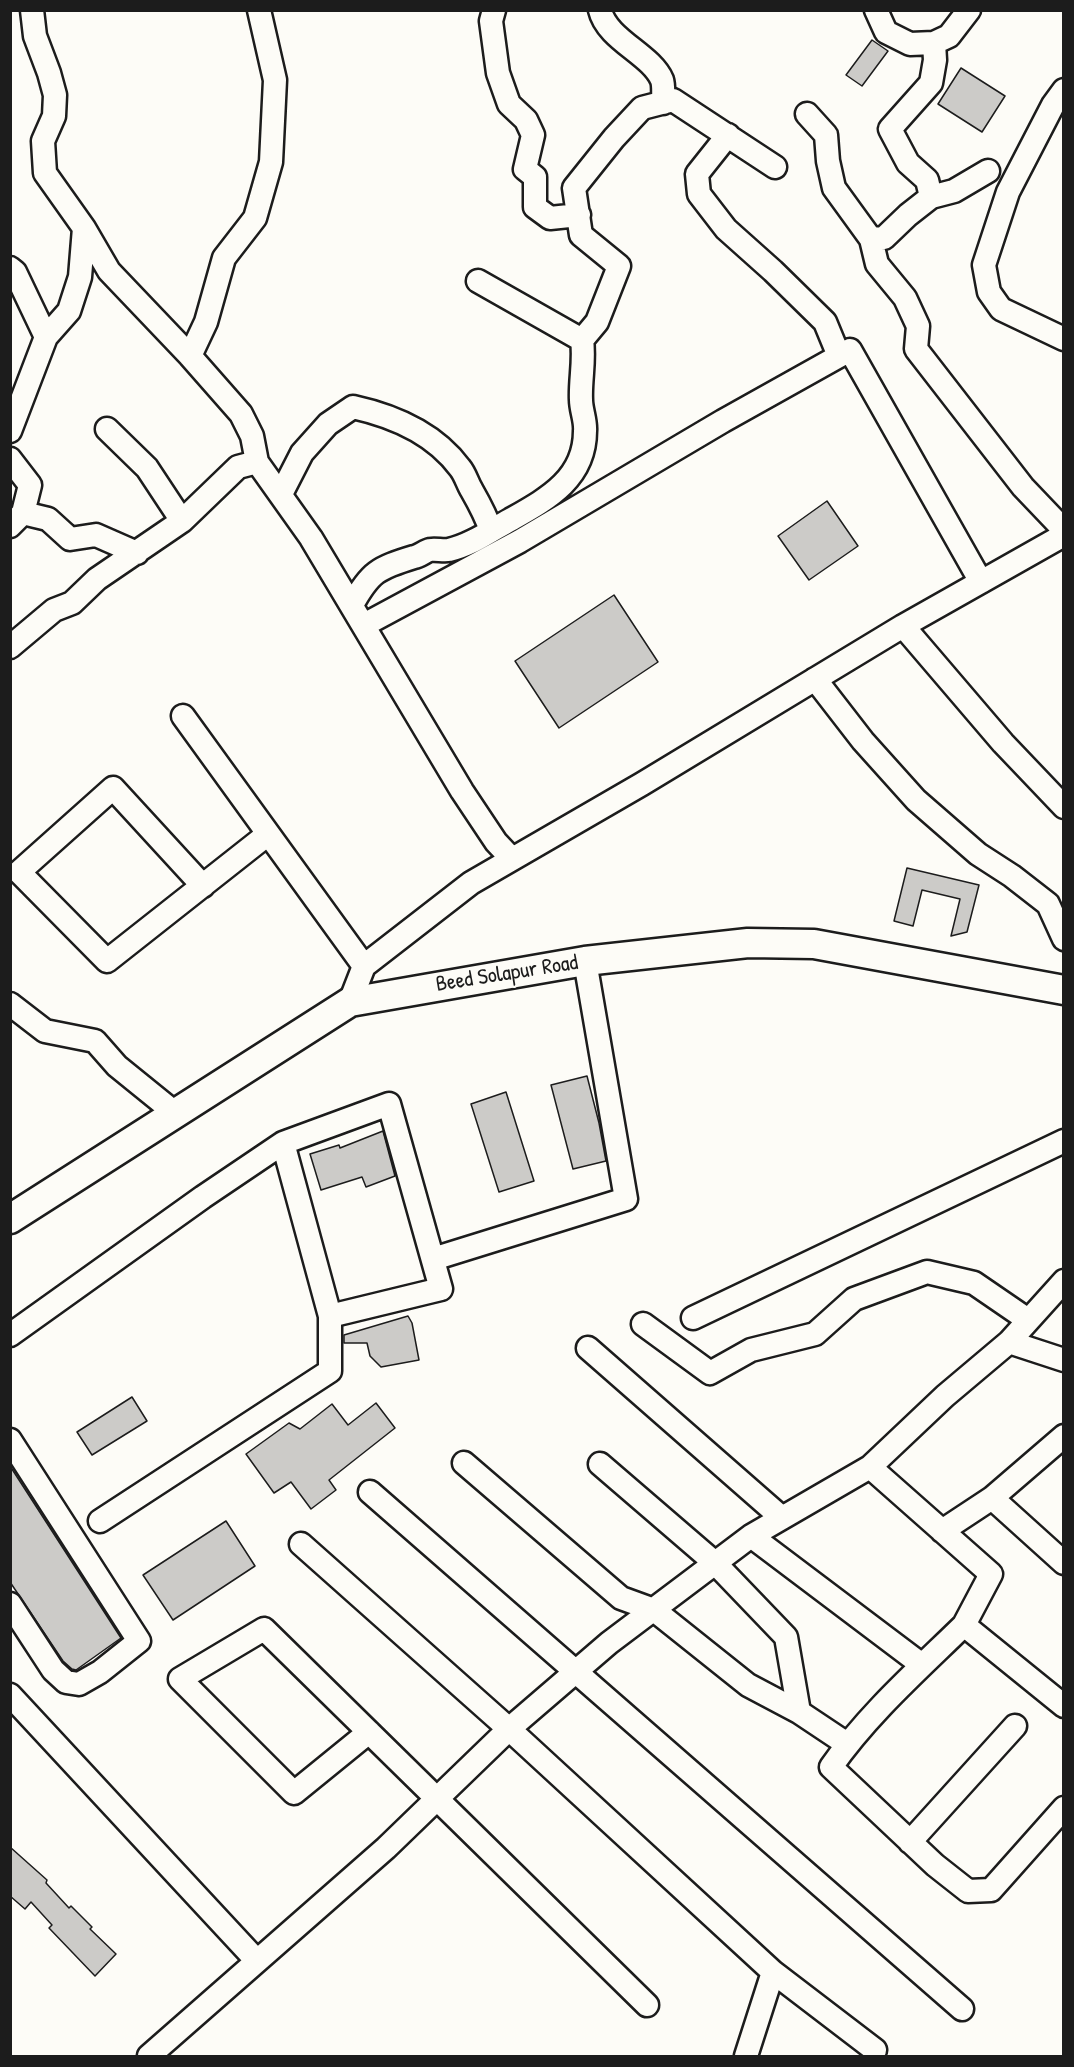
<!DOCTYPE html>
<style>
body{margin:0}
#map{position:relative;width:1074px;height:2067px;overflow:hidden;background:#fdfcf7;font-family:"Patrick Hand",sans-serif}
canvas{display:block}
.frame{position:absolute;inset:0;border:12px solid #1c1c1c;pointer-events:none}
</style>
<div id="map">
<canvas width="1074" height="2067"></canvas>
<div class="frame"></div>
</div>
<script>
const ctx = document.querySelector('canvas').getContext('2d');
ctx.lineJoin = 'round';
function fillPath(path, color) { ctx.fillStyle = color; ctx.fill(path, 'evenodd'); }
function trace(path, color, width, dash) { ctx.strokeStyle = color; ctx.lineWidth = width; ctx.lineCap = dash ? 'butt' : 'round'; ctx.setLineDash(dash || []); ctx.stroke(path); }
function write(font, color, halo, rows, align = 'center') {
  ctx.font = font + ' "Patrick Hand",sans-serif'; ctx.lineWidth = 4.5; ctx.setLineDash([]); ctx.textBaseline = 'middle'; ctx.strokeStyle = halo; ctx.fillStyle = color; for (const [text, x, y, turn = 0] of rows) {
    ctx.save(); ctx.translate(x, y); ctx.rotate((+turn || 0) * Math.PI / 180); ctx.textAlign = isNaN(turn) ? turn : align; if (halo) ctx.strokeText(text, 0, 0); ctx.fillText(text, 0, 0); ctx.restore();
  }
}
const building = new Path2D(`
 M872 40 888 51 862 86 846 75Z
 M961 68 1005 96 982 132 938 104Z
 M827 501 858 546 809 580 778 536Z
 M614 595 658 662 559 728 515 661Z
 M907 868 979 885 967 932 951 936 960 899 922 890 913 926 894 921Z
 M587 1076 599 1123 606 1161 573 1169 551 1085Z
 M506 1092 534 1181 499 1192 471 1104Z
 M383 1131 395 1176 366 1187 362 1177 321 1190 310 1154 339 1145 340 1148Z
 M408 1316 412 1323 419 1360 381 1367 370 1356 367 1343H344V1335Z
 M132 1397 147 1421 92 1455 77 1432Z
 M376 1403 395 1428 329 1480 336 1490 311 1509 291 1482 274 1493 246 1454 289 1423 300 1429 332 1404 348 1425Z
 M10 1466 121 1638 76 1670 72 1669 63 1661 10 1582Z
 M226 1521 255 1566 173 1620 143 1575Z
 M10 1847 47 1880 46 1883 69 1908 71 1906 92 1927 90 1929 116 1954 95 1976 49 1928 52 1925 31 1902 25 1909 10 1896Z`);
fillPath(building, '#cccbc8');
trace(building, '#1c1c1c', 1.5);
const minor = new Path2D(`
 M32 10 35 36 49 73 55 95 54 116 43 141 45 173 84 228 109 271 190 356 241 414 252 436 257 462 311 538 462 791 496 842 512 859
 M494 10 491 21 498 73 509 104 526 120 533 135 525 169 535 177V207L550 218 579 215
 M600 10C607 40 651 54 662 80 664 86 663 96 663 103
 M876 10 886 32 910 44 934 43 935 60 931 83 890 129 908 163 927 180 931 197
 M934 43 949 36 969 10
 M1064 90 1053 105 1008 192 984 265 989 292 1001 309 1064 339
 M807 114 826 135 828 161 834 188 871 239 877 264 905 298 918 326 916 349 1023 487 1064 530
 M728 135 697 174 699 194 726 229 773 271 825 322 839 356
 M871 239 884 238 908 215 931 197 954 191 988 171
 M10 268 15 272 46 337
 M582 340 597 322 619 266 581 235 574 188 614 138 642 108 673 100 775 167
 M190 356 206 322 224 258 255 218 271 162 275 80 259 10
 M107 429 147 468 182 521
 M10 431 46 337 69 311 80 277 84 228
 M10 459 30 485 23 513
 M281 494 302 453 328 424 353 407C394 416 435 434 460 468 465 474 467 482 471 489 479 503 486 515 491 531
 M10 526 23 513 48 519 70 539 96 535 137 553
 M352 605C370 572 378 568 414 557 420 556 425 551 430 550 436 549 443 551 449 550 471 545 490 531 510 520 547 499 585 479 585 431 586 421 581 410 581 400 580 380 585 360 582 340L478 281
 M364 625 520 541 723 421 850 350 981 582
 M903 626 1003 743 1064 807
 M10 647 54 610 72 603 97 579 182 521 238 467 257 462
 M815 679 863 741 916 800 978 854 1012 876 1048 904 1064 939
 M183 716 364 966
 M203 886 113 788 19 872 107 961 268 834
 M350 1002 364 966 471 883 642 784 903 626 1064 535
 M10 1004 45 1031 95 1041 117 1066 175 1113
 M389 1104 441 1289 330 1316 283 1143Z
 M433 1259 626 1199 585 961
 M693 1318 1064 1141
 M643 1324 710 1373 751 1350 815 1334 854 1299 927 1272 974 1283 1028 1320
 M10 1335 203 1197 283 1143
 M1009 1342 1064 1360
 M588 1348 782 1518
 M10 1440 139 1641 100 1672 79 1684 66 1682 53 1670 10 1604
 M464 1463 621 1598 654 1610 748 1685 799 1712
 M600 1464 715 1563 786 1637 799 1712 847 1744
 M870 1467 991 1574 964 1625 1064 1706
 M370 1492 962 2009
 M992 1498 1064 1563
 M100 1521 330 1371V1316
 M942 1531 992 1498 1064 1436
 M751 1536 922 1665
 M301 1544 509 1729 773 1972 746 2056
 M964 1625C918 1670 868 1714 831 1767L935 1865 968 1891 991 1890 1064 1808
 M10 1695 257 1961
 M369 1732 294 1793 180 1679 264 1629 647 2005
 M910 1842 1015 1726
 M773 1972 875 2050
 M149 2056 386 1848 509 1729 609 1643 751 1536 870 1467 945 1396 1009 1342 1064 1281`);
const major = new Path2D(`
 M10 1219 350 1002 585 961 748 943 814 944 1064 990`);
trace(minor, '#1c1c1c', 27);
trace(major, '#1c1c1c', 33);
trace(minor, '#fdfcf7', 22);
trace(major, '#fdfcf7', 28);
write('22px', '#1c1c1c', '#fdfcf7', [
 ["Beed Solapur Road",507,974,-9]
]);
</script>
